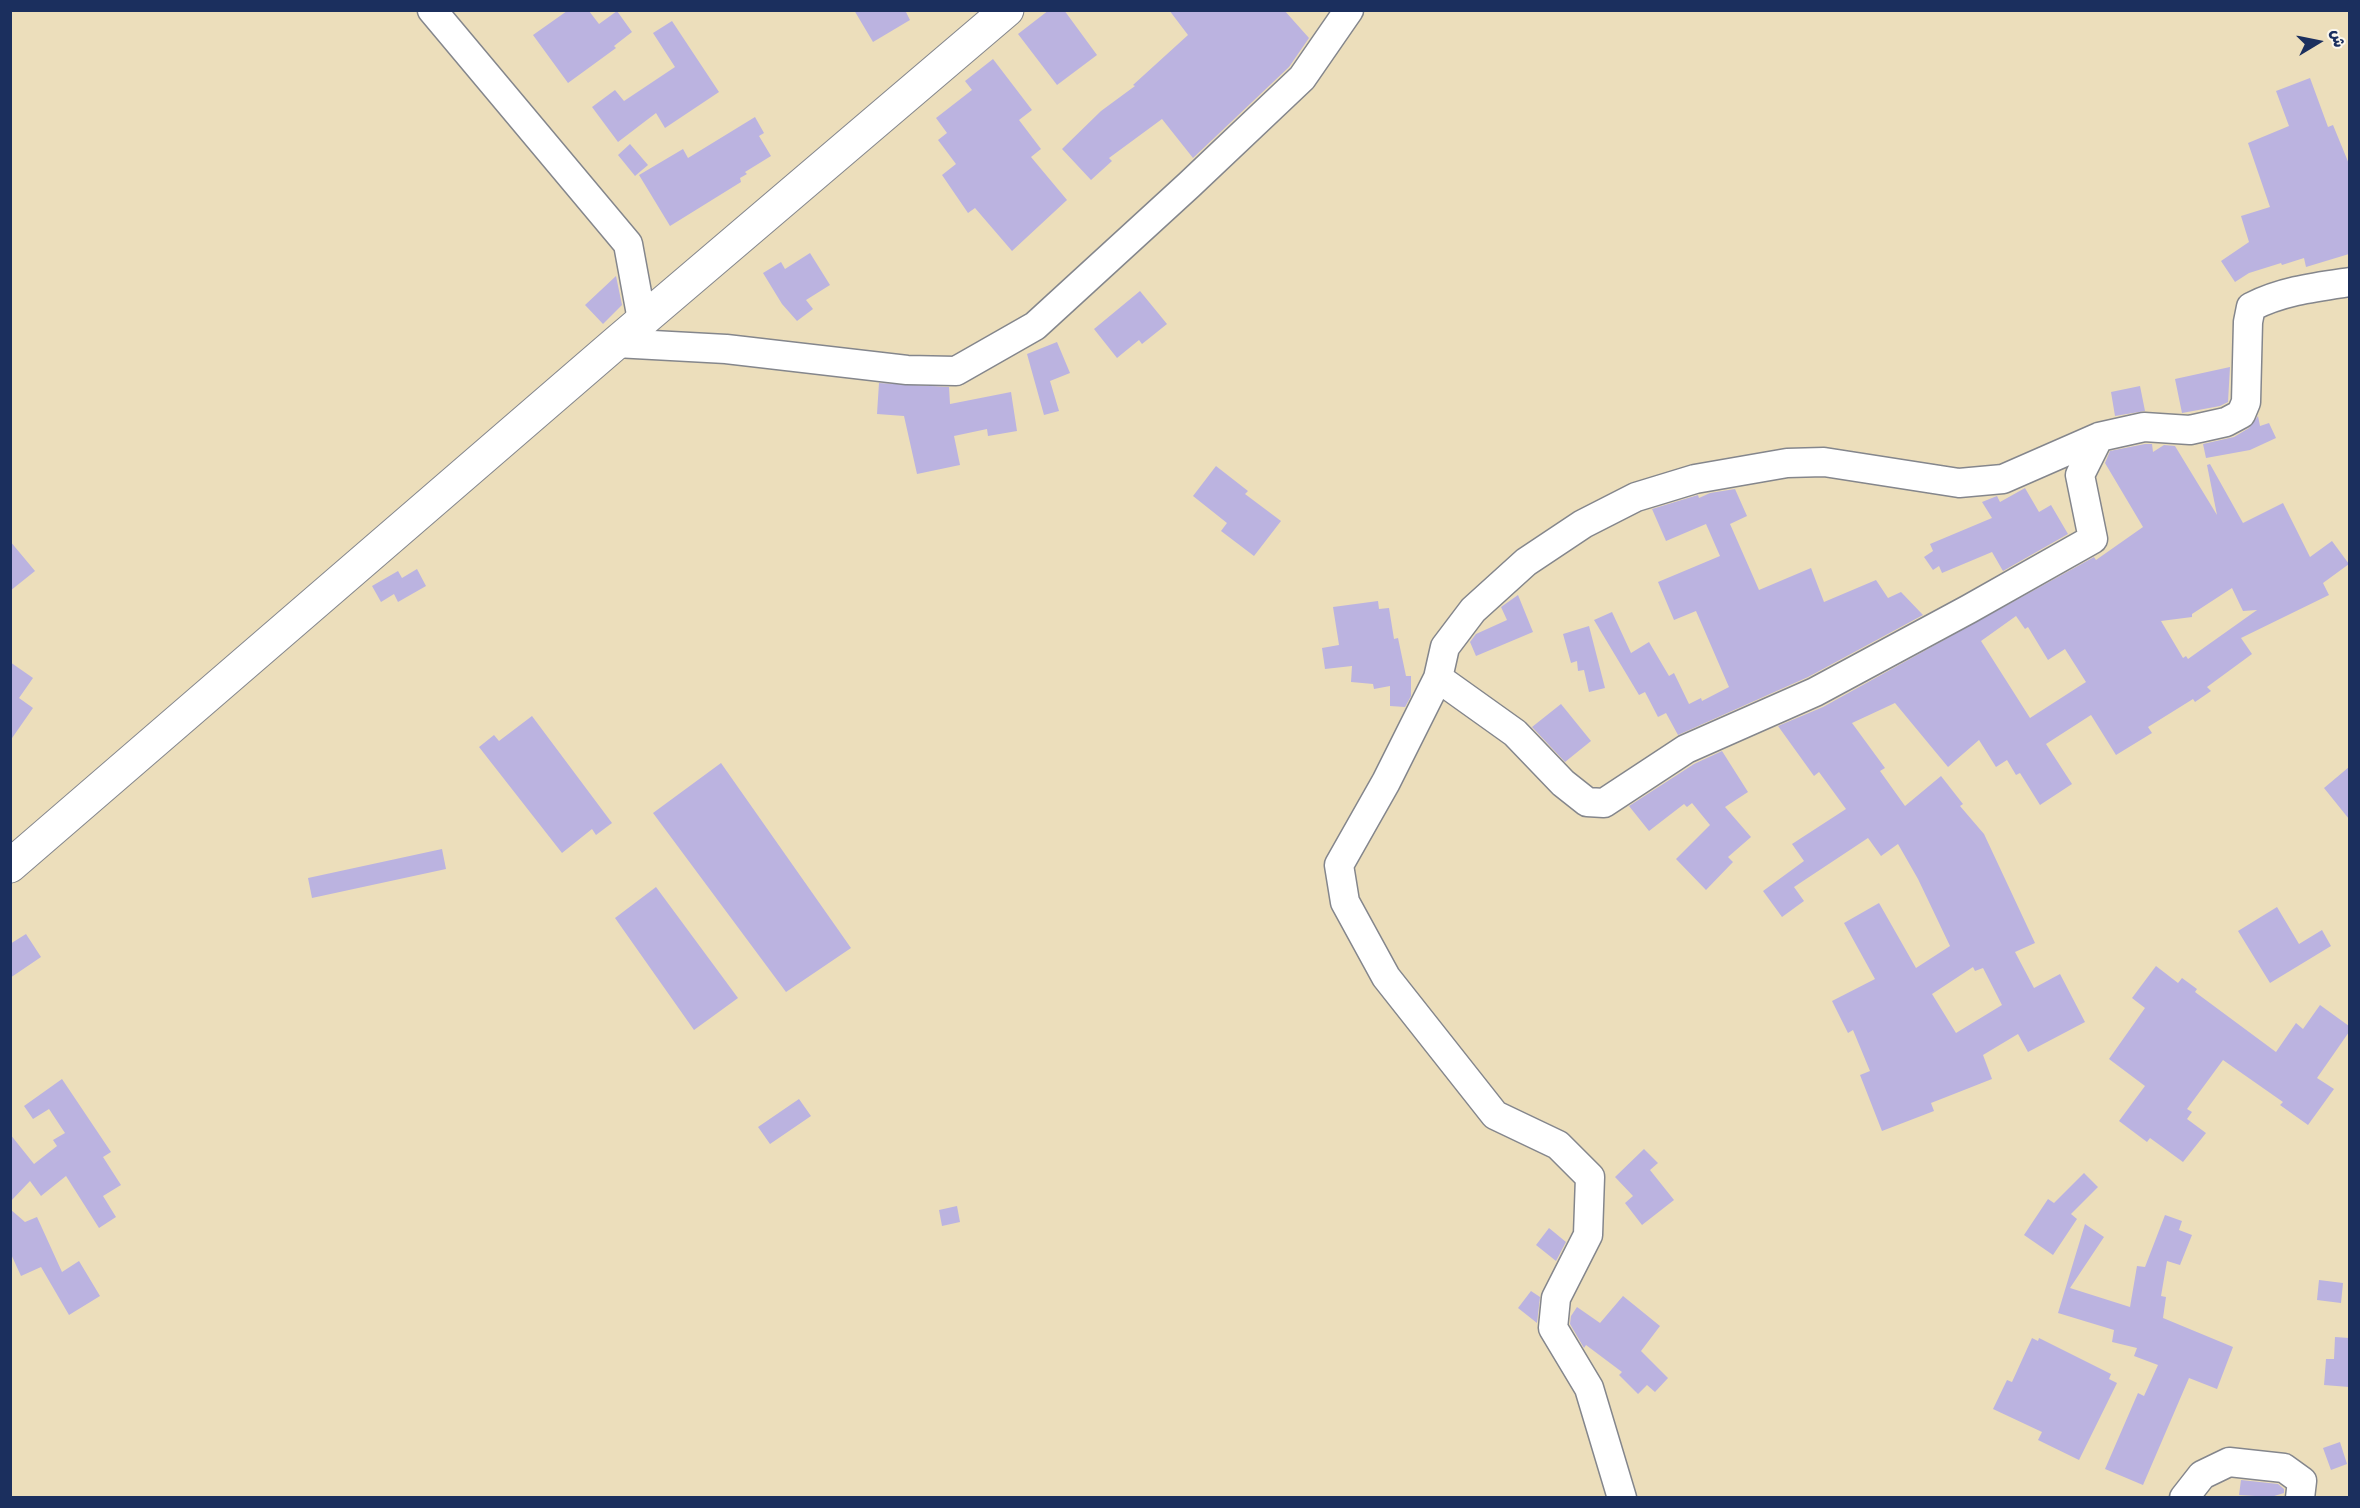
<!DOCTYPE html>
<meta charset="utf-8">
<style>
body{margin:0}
#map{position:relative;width:2360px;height:1508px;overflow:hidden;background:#ecdebb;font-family:Dekko,"Playpen Sans Arabic",sans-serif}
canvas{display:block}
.frame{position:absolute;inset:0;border:12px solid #1b2f5e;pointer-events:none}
.north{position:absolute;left:2288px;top:12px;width:60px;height:60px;-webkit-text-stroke:4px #fbf7ec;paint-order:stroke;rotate:80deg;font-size:16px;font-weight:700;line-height:24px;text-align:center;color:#1b2f5e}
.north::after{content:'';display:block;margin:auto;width:21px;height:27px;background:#1b2f5e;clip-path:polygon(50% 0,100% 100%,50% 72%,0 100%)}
</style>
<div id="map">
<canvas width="2360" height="1508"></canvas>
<div class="frame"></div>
<div class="north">ش</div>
</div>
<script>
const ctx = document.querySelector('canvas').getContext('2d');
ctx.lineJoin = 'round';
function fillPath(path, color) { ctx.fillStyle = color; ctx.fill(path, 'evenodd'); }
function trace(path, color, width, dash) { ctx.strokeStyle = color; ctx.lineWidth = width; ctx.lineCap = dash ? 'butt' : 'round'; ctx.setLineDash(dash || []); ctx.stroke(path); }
fillPath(new Path2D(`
 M854 10H905L910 20 873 42Z
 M1049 10H1064L1097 55 1057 85 1018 34Z
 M1169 10H1284L1309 38 1289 67 1193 158 1162 119 1109 158 1112 161 1091 180 1062 149 1101 111 1135 86 1133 85 1188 35Z
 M567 11H589L599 24 617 11 632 32 614 46 616 48 568 83 533 35Z
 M672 21 719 92 665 128 656 113 618 142 592 107 615 90 624 101 675 67 653 33Z
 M993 59 1032 110 1019 120 1041 149 1031 157 1067 200 1012 251 975 208 968 213 942 175 956 164 938 140 947 133 936 118 972 90 965 81Z
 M2310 78 2328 127 2333 125 2349 164V254L2306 267 2304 258 2282 265 2281 263 2249 273 2235 282 2221 261 2249 242 2241 216 2270 207 2248 143 2289 126 2276 91Z
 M755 117 764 133 759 136 771 156 745 172 747 174 740 178 741 182 670 226 639 175 683 149 688 158Z
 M630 144 648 165 635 176 618 155Z
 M810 253 830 285 806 300 813 309 797 321 782 304 763 273 781 262 785 269Z
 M616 276 622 305 603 324 585 305Z
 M1140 291 1167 324 1142 344 1139 340 1117 358 1094 329Z
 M1057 342 1070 373 1050 381 1059 411 1044 415 1027 354Z
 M2230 367 2228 402 2220 406 2182 413 2175 379Z
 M879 383 949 387 950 404 1011 392 1017 431 988 436 987 429 954 436 960 465 917 474 904 416 877 414Z
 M2140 386 2145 411 2115 416 2111 392Z
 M2258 416 2260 426 2269 423 2276 438 2250 450 2206 458 2203 444 2234 437 2249 428Z
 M2145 444H2152L2153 452 2164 445 2175 446 2217 515 2207 465 2210 464 2243 523 2283 503 2310 557 2332 541 2349 564 2323 583 2329 595 2241 638 2252 654 2207 687 2211 691 2195 702 2193 699 2148 727 2152 733 2116 755 2091 715 2046 744 2072 784 2040 805 2020 773 2016 775 2007 760 1996 767 1979 740 1948 767 1895 703 1852 723 1885 768 1880 771 1905 806 1941 776 1963 804 1960 806 1984 834 2035 943 2015 952 2034 988 2060 974 2085 1022 2028 1052 2018 1034 1983 1055 1992 1079 1931 1103 1934 1111 1882 1131 1860 1075 1870 1071 1853 1030 1848 1033 1832 1001 1875 979 1844 923 1879 903 1916 968 1950 946 1918 879 1898 844 1881 856 1868 838 1794 887 1804 901 1782 917 1763 891 1804 861 1792 844 1846 809 1819 772 1814 776 1778 726 1823 707 2094 557 2096 560 2143 527 2105 463 2110 451ZM2232 588 2243 611 2257 610 2188 659 2186 656 2183 658 2161 621 2192 617V614ZM2016 616 2025 629 2028 627 2048 660 2065 649 2086 682 2030 718 1981 641ZM1973 967 1975 971 1983 968 2002 1005 1956 1033 1932 994Z
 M1216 466 1248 491 1245 494 1281 521 1254 556 1221 531 1227 523 1193 496Z
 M2025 488 2039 512 2051 505 2068 534 2003 571 1992 552 1942 573 1939 566 1933 570 1924 557 1933 551 1930 544 1992 518 1982 502 1997 496 2000 502Z
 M1735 489 1747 516 1730 524 1759 590 1811 568 1824 602 1876 580 1888 598 1901 592 1923 615 1808 677 1678 735 1666 713 1658 717 1645 692 1639 695 1594 620 1612 612 1631 653 1649 642 1669 676 1674 673 1689 704 1701 698 1702 701 1729 687 1696 611 1674 620 1658 582 1720 556 1706 524 1666 541 1652 509 1698 495 1699 498 1710 493Z
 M10 541 35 571 10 591Z
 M417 569 426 586 398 602 394 594 381 602 372 586 398 571 402 578Z
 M1518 595 1533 632 1476 656 1470 642 1476 634 1507 620 1501 607Z
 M1378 601 1379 609 1389 608 1394 639 1398 638 1406 676H1411V696L1405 707 1390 706V686L1374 689 1373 684 1351 682 1352 666 1325 669 1322 648 1339 645 1333 607Z
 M1589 626 1605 688 1589 692 1584 670 1578 671 1577 661 1571 663 1563 634Z
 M10 662 33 678 19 698 33 708 10 741Z
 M1561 704 1591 741 1565 762 1532 727Z
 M532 716 612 823 596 835 592 829 562 853 479 747 494 735 499 741Z
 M1722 751 1748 792 1725 807 1751 837 1728 857 1733 862 1706 890 1676 859 1710 825 1692 803 1687 807 1684 804 1649 831 1629 806 1694 764Z
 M721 763 851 948 786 992 653 813Z
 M2349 767V819L2324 788Z
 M442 849 446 869 312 898 308 878Z
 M656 887 738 998 694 1030 615 918Z
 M2277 907 2299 944 2322 930 2331 946 2270 983 2238 931Z
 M26 934 41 957 10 978V944Z
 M2156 966 2178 983 2182 978 2197 989 2195 992 2276 1052 2296 1023 2303 1029 2320 1005 2349 1026V1032L2317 1078 2334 1089 2308 1125 2280 1105 2283 1102 2223 1060 2187 1109 2192 1112 2187 1119 2206 1133 2183 1162 2150 1138 2147 1142 2119 1121 2145 1086 2109 1059 2145 1008 2132 998Z
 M62 1079 111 1152 103 1157 121 1185 103 1196 116 1217 99 1228 66 1176 41 1196 30 1181 10 1202V1134L34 1164 57 1146 53 1140 65 1133 49 1109 33 1119 24 1106Z
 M799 1099 811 1116 770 1144 758 1127Z
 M1644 1149 1658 1163 1650 1170 1674 1200 1642 1225 1625 1203 1633 1196 1615 1177Z
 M2084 1173 2098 1187 2071 1214 2077 1219 2053 1255 2024 1235 2048 1199 2054 1203Z
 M957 1206 960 1222 942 1226 939 1210Z
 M10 1209 25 1222 37 1217 62 1272 79 1261 100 1296 69 1315 41 1267 21 1276 10 1252Z
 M2165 1215 2182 1221 2179 1230 2192 1235 2180 1265 2167 1261 2161 1296 2166 1297 2163 1318 2233 1347 2217 1389 2189 1378 2143 1485 2105 1469 2138 1393 2144 1396 2158 1365 2134 1356 2137 1348 2112 1342 2114 1330 2058 1313 2085 1224 2104 1237 2070 1288 2130 1307 2137 1266 2145 1267Z
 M1549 1228 1566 1242 1556 1261 1536 1245Z
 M2319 1280 2343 1283 2341 1303 2317 1300Z
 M1531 1291 1540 1297 1537 1323 1518 1308Z
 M1623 1296 1660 1326 1641 1351 1668 1378 1655 1392 1647 1385 1638 1394 1619 1375 1622 1372 1586 1345 1584 1348 1570 1324 1571 1316 1577 1307 1600 1323Z
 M2335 1337 2349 1338V1387L2324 1385 2326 1359H2334Z
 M2032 1338 2038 1341 2039 1338 2111 1374 2109 1379 2117 1383 2079 1460 2038 1440 2042 1432 1993 1409 2007 1380 2012 1382Z
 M2340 1442 2347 1464 2331 1470 2323 1448Z
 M2241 1480 2278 1484 2284 1489V1493L2271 1497 2239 1495Z`), '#bbb3e0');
const minor = new Path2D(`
 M432 10 628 244 642 320
 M616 343 726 349 907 370 956 371 1035 326 1189 185 1302 78 1349 10
 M1438 678 1515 733 1563 783 1587 802 1604 803 1686 749 1815 692 1969 609 2093 539 2080 475 2099 437
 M1622 1498 1589 1388 1553 1328 1556 1298 1588 1235 1590 1177 1558 1145 1495 1115 1386 977 1345 902 1339 865 1386 782 1438 678 1445 647 1473 610 1526 562 1583 524 1636 497 1695 479 1787 463 1824 462 1959 483 2003 479 2099 437 2144 427 2190 430 2226 422 2241 414 2246 402 2248 322 2251 307C2282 291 2316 287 2350 282
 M2184 1498 2202 1475 2229 1462 2284 1468 2302 1481 2300 1498`);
const major = new Path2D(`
 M10 866 616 343 1007 10`);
trace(minor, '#84868c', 31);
trace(major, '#84868c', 35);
trace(minor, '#fff', 28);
trace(major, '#fff', 33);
</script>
